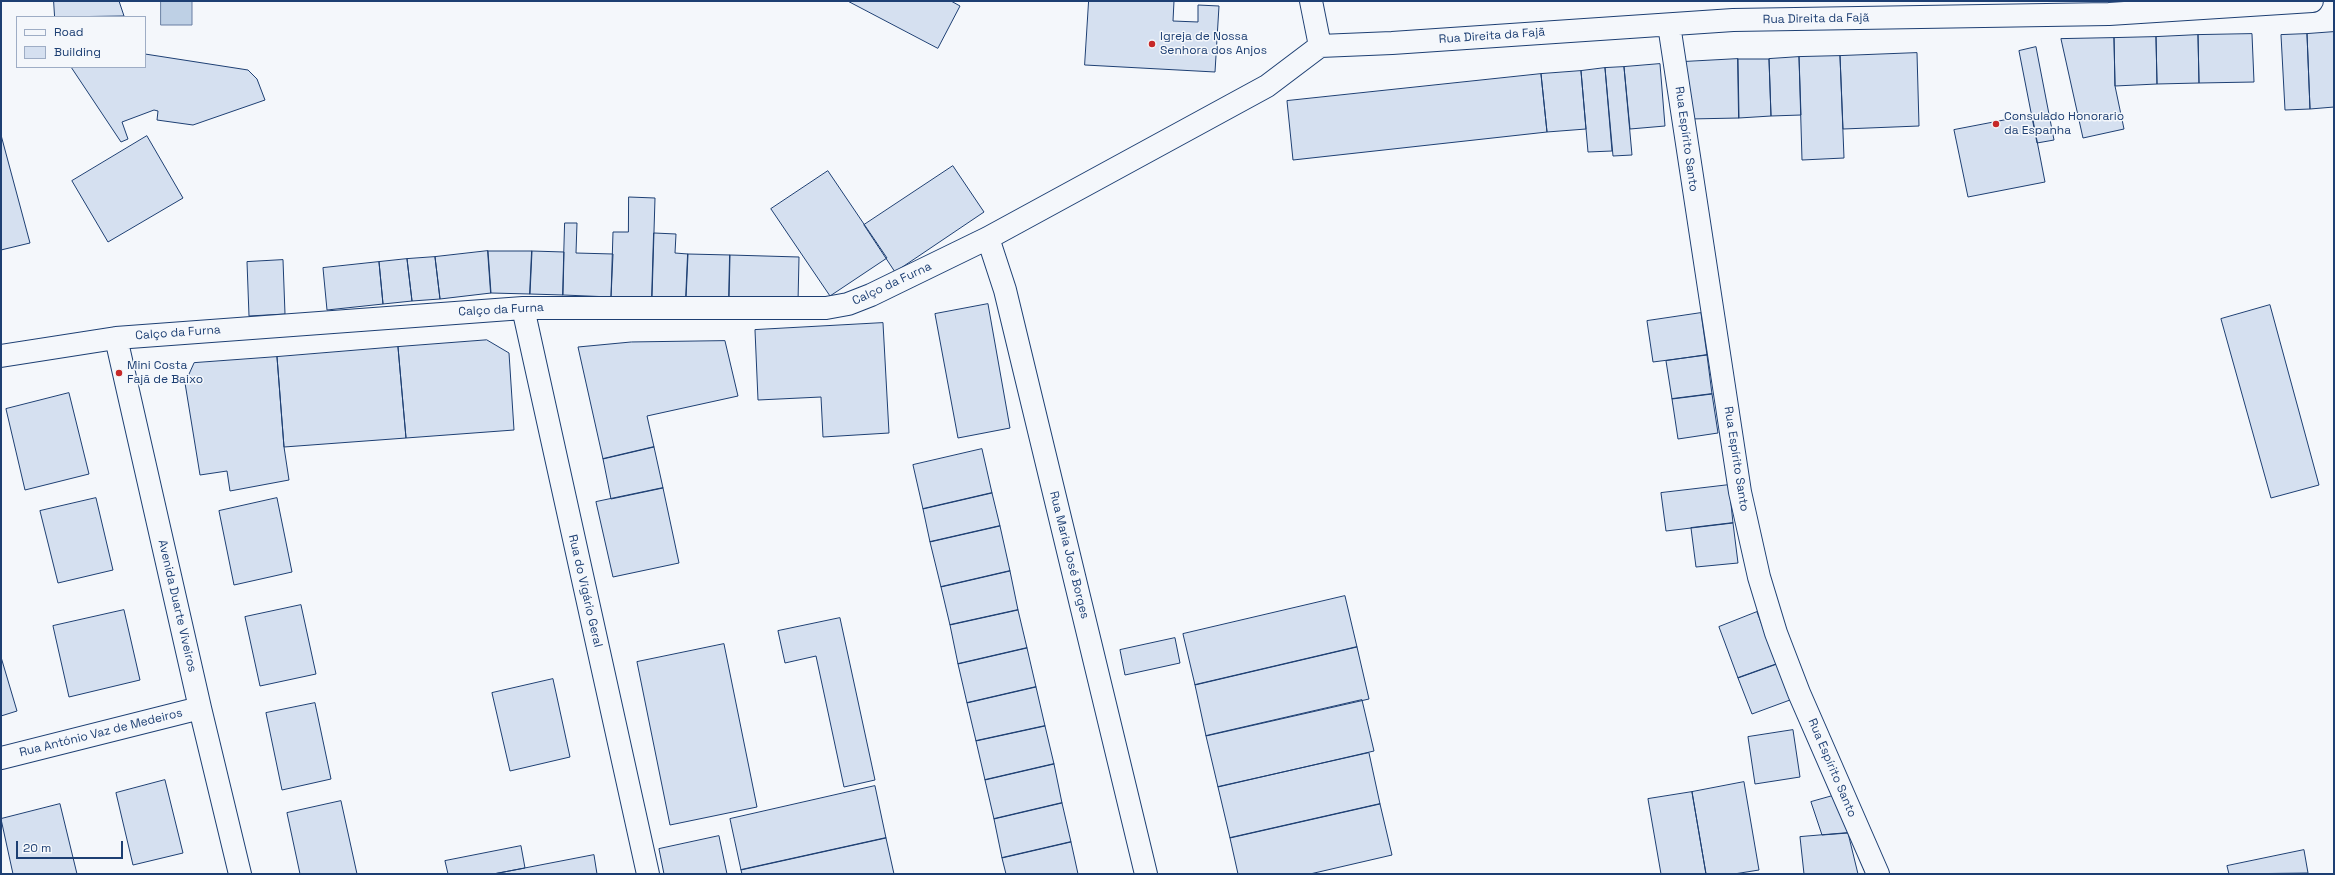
<!DOCTYPE html>
<meta charset="utf-8">
<style>
body{margin:0}
#map{position:relative;width:2335px;height:875px;overflow:hidden;background:#f4f7fb;font-family:"Space Grotesk",sans-serif}
canvas{display:block}
.frame{position:absolute;inset:0;border:2px solid #1d3f73;pointer-events:none}
.legend{position:absolute;left:16px;top:16px;width:130px;height:52px;box-sizing:border-box;background:#f4f7fb;border:1px solid #9eadc5;margin:0;padding:5px 7px;list-style:none;font-size:12px;color:#1d3f73}
.legend li{display:flex;align-items:center;gap:8px;height:20px}
.legend b{width:20px;border:1px solid #9eadc5}
.scale{position:absolute;left:16px;top:841px;width:107px;height:18px;box-sizing:border-box;border:2px solid #1d3f73;border-top:0;padding-left:5px;font-size:12px;line-height:14px;white-space:nowrap;color:#1d3f73;-webkit-text-stroke:3px #f4f7fb;paint-order:stroke}
</style>
<div id="map">
<canvas width="2335" height="875"></canvas>
<div class="frame"></div>
<ul class="legend">
<li><b style="height:5px;background:#f4f7fb"></b>Road</li>
<li><b style="height:11px;background:#d5e0f0"></b>Building</li>
</ul>
<div class="scale">20 m</div>
</div>
<script>
const ctx = document.querySelector('canvas').getContext('2d');
ctx.lineJoin = 'round';
function fillPath(path, color) { ctx.fillStyle = color; ctx.fill(path, 'evenodd'); }
function trace(path, color, width, dash) { ctx.strokeStyle = color; ctx.lineWidth = width; ctx.lineCap = dash ? 'butt' : 'round'; ctx.setLineDash(dash || []); ctx.stroke(path); }
function write(font, color, halo, rows, align = 'center') {
  ctx.font = font + ' "Space Grotesk",sans-serif'; ctx.lineWidth = 3; ctx.setLineDash([]); ctx.textBaseline = 'middle'; ctx.strokeStyle = halo; ctx.fillStyle = color; for (const [text, x, y, turn = 0] of rows) {
    ctx.save(); ctx.translate(x, y); ctx.rotate((+turn || 0) * Math.PI / 180); ctx.textAlign = isNaN(turn) ? turn : align; if (halo) ctx.strokeText(text, 0, 0); ctx.fillText(text, 0, 0); ctx.restore();
  }
}
const water = new Path2D(`
 M161 1H192V25H161Z`);
fillPath(water, '#bed0e5');
trace(water, '#687fa3', 1);
const building = new Path2D(`
 M54 1H119L124 16 55 17Z
 M848 1H951L960 6 938 48Z
 M1089 1H1174L1173 21 1198 22V5L1219 6 1215 72 1085 65Z
 M2334 32V107L2310 109 2307 34Z
 M2252 34 2254 82 2199 83 2198 35Z
 M2307 34 2310 109 2285 110 2281 35Z
 M2198 35 2199 83 2157 84 2156 37Z
 M2156 37 2157 84 2115 86 2114 38Z
 M2114 38 2115 86 2124 129 2083 138 2061 39Z
 M2036 47 2054 140 2037 143 2019 51Z
 M1917 53 1919 126 1843 129 1840 56Z
 M145 54 248 70 257 79 265 100 193 125 157 120 158 111 154 110 122 122 128 139 121 142 71 67H145Z
 M1840 56 1844 158 1802 160 1799 57Z
 M1799 57 1801 115 1771 116 1769 59Z
 M1738 59 1739 118 1689 119 1682 62Z
 M1738 59H1769L1771 116 1739 118Z
 M1660 64 1665 126 1630 129 1624 67Z
 M1624 67 1632 155 1613 156 1605 68Z
 M1605 68 1612 151 1588 152 1581 71Z
 M1581 71 1586 129 1547 132 1541 74Z
 M1541 74 1547 132 1293 160 1287 101Z
 M2032 115 2045 182 1968 197 1954 130Z
 M1 135 30 243 1 250Z
 M147 136 183 198 108 242 72 181Z
 M953 166 984 212 895 272 864 225Z
 M828 171 887 258 830 296 771 209Z
 M629 197 655 198 652 298 611 297 613 232H628Z
 M565 223H577L576 253 613 254 611 297 563 295Z
 M654 233 676 234 675 253 688 254 686 299 652 298Z
 M488 251 491 293 440 299 435 257Z
 M488 251H532L530 294 491 293Z
 M532 251 564 252 563 295 530 294Z
 M688 254 730 255 729 300 686 299Z
 M730 255 799 257 798 302 729 300Z
 M435 257 440 299 412 301 407 259Z
 M407 259 412 301 383 304 379 262Z
 M283 260 285 314 249 316 247 262Z
 M379 262 383 304 327 310 323 268Z
 M988 304 1010 428 958 438 935 314Z
 M2270 305 2319 485 2271 498 2221 319Z
 M1701 313 1707 355 1653 362 1647 321Z
 M883 323 889 433 823 437 821 397 758 400 755 330Z
 M487 340 509 353 514 430 406 438 398 347Z
 M725 341 738 396 647 416 654 447 603 459 578 347 631 342Z
 M398 347 406 438 284 447 277 357Z
 M1707 355 1712 394 1672 399 1666 361Z
 M277 357 284 447 289 480 230 491 227 471 200 475 185 383 194 363Z
 M69 393 89 474 25 490 6 409Z
 M1712 394 1718 433 1678 439 1672 399Z
 M654 447 663 488 611 499 603 459Z
 M982 449 992 493 923 509 913 465Z
 M1729 485 1733 523 1666 531 1661 493Z
 M663 488 679 563 613 577 596 502Z
 M992 493 1000 526 930 542 923 509Z
 M96 498 113 570 58 583 40 511Z
 M277 498 292 572 234 585 219 511Z
 M1733 523 1738 563 1696 567 1691 528Z
 M1000 526 1010 571 941 587 930 542Z
 M1010 571 1018 610 950 625 941 587Z
 M1345 596 1357 647 1195 685 1183 634Z
 M301 605 316 674 260 686 245 617Z
 M124 610 140 680 69 697 53 626Z
 M1018 610 1027 648 958 664 950 625Z
 M1757 612 1777 664 1738 678 1719 627Z
 M840 618 875 780 844 787 816 656 785 663 778 631Z
 M1175 638 1180 663 1125 675 1120 650Z
 M724 644 757 807 670 825 637 662Z
 M1357 647 1369 699 1206 736 1195 685Z
 M1027 648 1036 687 967 703 958 664Z
 M1 657 17 711 1 716Z
 M1777 664 1790 700 1752 714 1738 678Z
 M553 679 570 757 510 771 492 693Z
 M1036 687 1045 726 976 741 967 703Z
 M1362 700 1374 751 1218 787 1206 736Z
 M315 703 331 779 282 790 266 713Z
 M1045 726 1054 764 985 780 976 741Z
 M1793 730 1800 777 1755 784 1748 737Z
 M1369 753 1380 804 1230 838 1218 787Z
 M1054 764 1062 803 994 819 985 780Z
 M165 780 183 853 133 865 116 793Z
 M1744 782 1759 870 1734 874H1706L1692 792Z
 M875 786 886 838 741 870 730 819Z
 M1692 792 1706 874H1661L1648 799Z
 M1836 795 1848 833 1822 835 1811 802Z
 M341 801 357 874H300L287 813Z
 M1062 803 1071 842 1002 858 994 819Z
 M60 804 77 874H13L1 819Z
 M1380 804 1392 855 1310 874H1238L1230 838Z
 M1848 833 1858 874H1804L1800 837Z
 M719 836 727 874H664L659 849Z
 M886 838 894 874H742L741 870Z
 M1071 842 1078 874H1006L1002 858Z
 M521 846 525 868 493 874H448L445 861Z
 M2304 850 2308 873 2229 874 2227 866Z
 M594 855 597 874H494Z`);
fillPath(building, '#d5e0f0');
trace(building, '#1d3f73', 1);
const street = new Path2D(`
 M1311 1 1320 46
 M1669 25 1740 492 1759 577 1776 633 1799 693 1878 874
 M1320 46 1392 43 1733 20 2109 14 2312 1
 M988 238 1005 290 1146 874
 M523 308 648 874
 M116 338 200 708 240 874
 M1 356 116 338 523 308H826L848 304 871 295 988 238 1267 86 1320 46
 M1 758 200 708`);
trace(street, '#1d3f73', 24);
trace(street, '#f4f7fb', 22);
for (const [x, y, r, color] of [
 [1152,44,4,"#c62828"],
 [1996,124,4,"#c62828"],
 [119,373,4,"#c62828"]
]) { const dot = new Path2D(); dot.arc(x, y, r, 0, 2 * Math.PI); ctx.fillStyle = color; ctx.fill(dot); trace(dot, '#f4f7fb', 1.5); }
write('12px', '#1d3f73', '#f4f7fb', [
 ["Rua Direita da Fajã",1816,19,-1],
 ["Rua Direita da Fajã",1492,36,-4],
 ["Rua Espírito Santo",1686,139,82],
 ["Calço da Furna",892,284,-25],
 ["Calço da Furna",501,310,-3],
 ["Calço da Furna",178,333,-4],
 ["Rua Espírito Santo",1736,459,81],
 ["Rua Maria José Borges",1069,555,76],
 ["Rua do Vigário Geral",585,591,77],
 ["Avenida Duarte Viveiros",177,606,77],
 ["Rua António Vaz de Medeiros",101,733,-14],
 ["Rua Espírito Santo",1832,768,67]
]);
write('12px', '#1d3f73', '#f4f7fb', [
 ["Igreja de Nossa",1160,37],
 ["Senhora dos Anjos",1160,51],
 ["Consulado Honorario",2004,117],
 ["da Espanha",2004,131],
 ["Mini Costa",127,366],
 ["Fajã de Baixo",127,380]
], 'left');
</script>
